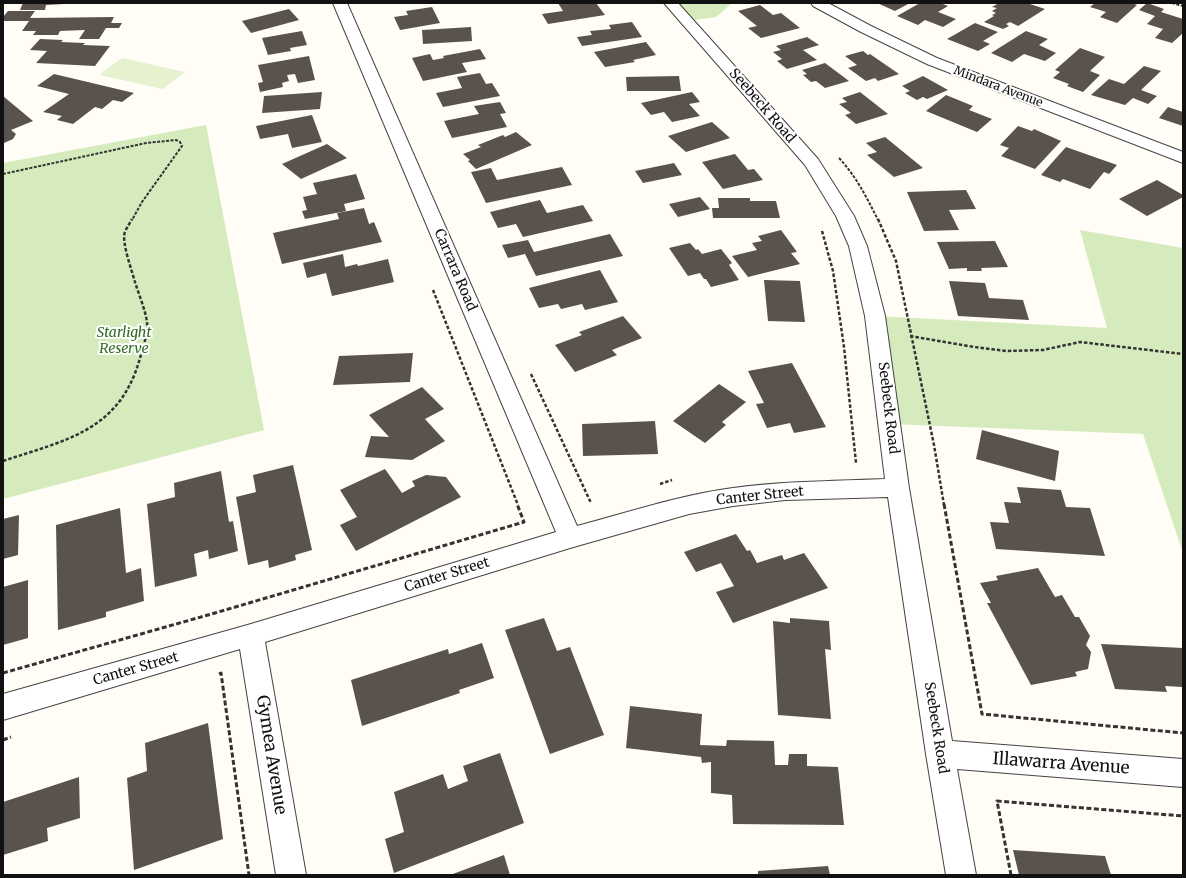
<!DOCTYPE html>
<style>
body{margin:0}
#map{position:relative;width:1186px;height:878px;overflow:hidden;background:#fffdf5;font-family:Merriweather,serif}
canvas{display:block}
.frame{position:absolute;inset:0;border:4px solid #111;pointer-events:none}
</style>
<div id="map">
<canvas width="1186" height="878"></canvas>
<div class="frame"></div>
</div>
<script>
const ctx = document.querySelector('canvas').getContext('2d');
ctx.lineJoin = 'round';
function fillPath(path, color) { ctx.fillStyle = color; ctx.fill(path, 'evenodd'); }
function trace(path, color, width, dash) { ctx.strokeStyle = color; ctx.lineWidth = width; ctx.lineCap = dash ? 'butt' : 'round'; ctx.setLineDash(dash || []); ctx.stroke(path); }
function write(font, color, halo, rows, align = 'center') {
  ctx.font = font + ' Merriweather,serif'; ctx.lineWidth = 4; ctx.setLineDash([]); ctx.textBaseline = 'middle'; ctx.strokeStyle = halo; ctx.fillStyle = color; for (const [text, x, y, turn = 0] of rows) {
    ctx.save(); ctx.translate(x, y); ctx.rotate((+turn || 0) * Math.PI / 180); ctx.textAlign = isNaN(turn) ? turn : align; if (halo) ctx.strokeText(text, 0, 0); ctx.fillText(text, 0, 0); ctx.restore();
  }
}
fillPath(new Path2D(`
 M671 3H732L716 17 687 21Z
 M206 125 264 430 3 499V163Z
 M1080 230 1183 248V553L1143 434 890 424 875 316 1107 328Z`), '#d5ebbd');
fillPath(new Path2D(`
 M122 58 185 72 163 89 99 75Z`), '#e6f2cf');
fillPath(new Path2D(`
 M23 3H64V4L46 5 45 10H20Z
 M558 3H596L605 15 548 24 542 14 563 11Z
 M877 3H910L895 11Z
 M920 3H940L948 6 938 12 956 19 943 27 925 20 918 25 897 16Z
 M999 3H1027L1045 9 1018 26 1010 22 1006 24 1009 26 1003 29 984 22 994 16 992 15 996 13 992 11 997 8 992 7Z
 M1095 3H1132L1137 5 1117 23 1100 17 1106 12 1090 7Z
 M1147 3 1164 9 1161 12 1183 19V33L1172 43 1155 38 1163 29 1147 24 1155 16 1139 10Z
 M760 5 773 15 781 13 800 28 761 38 748 28 757 26 738 11Z
 M432 7 440 23 400 30 394 17 408 15 406 11Z
 M289 9 299 20 251 33 242 21Z
 M8 11H35L30 18 114 17 111 23H122L119 28H106L99 39H79L85 30 60 31 58 35H33L36 31H22L29 21H3V17Z
 M632 22 642 37 582 46 577 37 592 35 590 31 611 29 609 25Z
 M975 23 998 32 983 41 990 44 978 51 947 39Z
 M471 27 472 41 423 44 422 30Z
 M302 31 307 45 290 48 291 51 268 55 262 38Z
 M1026 31 1048 39 1039 45 1056 53 1045 61 1024 54 1012 62 991 53Z
 M807 37 819 45 803 50 817 60 787 69 777 61 782 59 773 52 781 50 776 46Z
 M40 39 63 40 61 42 85 43 83 45 110 46 95 66 36 63 47 51 30 50Z
 M646 42 656 55 633 60 635 62 605 67 594 52Z
 M1080 48 1105 57 1090 71 1100 75 1083 92 1067 86 1069 84 1053 78 1060 72 1055 70Z
 M480 49 486 59 462 63 467 72 423 81 412 58 430 54 433 60 444 58 443 56Z
 M863 51 868 55 870 54 899 74 878 81 875 78 866 81 848 68 857 65 845 56Z
 M309 56 315 80 298 83 295 74 287 75 289 81 282 83 283 87 260 92 258 83 263 82 258 65Z
 M825 63 849 81 825 88 816 81 811 82 803 75 807 74 802 70Z
 M1144 66 1161 71 1141 90 1157 96 1148 104 1133 98 1125 105 1091 95 1109 79 1124 84Z
 M480 73 486 84 492 83 500 96 443 107 436 93 462 88 457 77Z
 M54 74 134 93 122 102 113 100 102 109 95 107 73 124 57 120 62 116 43 112 69 94 37 86Z
 M679 76 681 91H627L626 77Z
 M923 76 948 90 927 99 923 97 917 100 905 93 910 91 902 86Z
 M322 92 320 109 262 113 264 96Z
 M692 92 700 102 689 104 700 116 672 122 664 112 651 115 641 103Z
 M860 92 888 114 856 124 845 115 851 113 839 104 847 102 842 98Z
 M946 95 973 106 969 110 992 119 977 132 926 111Z
 M3 96 33 121 11 130 16 134 13 139 4 143Z
 M500 102 506 113 500 114 507 127 452 138 444 121 479 114 474 106Z
 M1168 107 1183 112V126L1159 118Z
 M312 115 322 142 292 148 288 134 260 139 256 126Z
 M712 122 730 138 686 152 668 136Z
 M1018 126 1032 131 1034 129 1061 141 1035 169 1001 156 1009 148 1000 145Z
 M516 132 532 145 476 169 468 161 470 160 463 154 481 147 478 145 503 135 505 137Z
 M885 137 923 168 894 177 867 155 877 152 866 143Z
 M327 144 347 158 301 179 282 164Z
 M1066 147 1117 165 1109 174 1104 172 1090 189 1063 179 1060 182 1041 175Z
 M735 154 748 170 754 169 763 180 723 189 702 162Z
 M674 163 682 175 643 183 635 171Z
 M562 167 572 185 486 203 471 172 491 168 497 180Z
 M356 174 365 199 344 204 346 211 305 219 302 211 307 210 303 197 317 194 313 183Z
 M1157 180 1183 195V197L1147 216 1119 199Z
 M966 190 976 209 949 210 959 230 924 231 907 192Z
 M700 197 710 209 678 217 669 204Z
 M718 198H750V201H776L780 218H713L712 208H719Z
 M540 200 547 213 583 205 593 221 523 237 516 224 498 228 490 212Z
 M364 208 369 224 374 222 382 242 282 264 273 233 339 219 337 213Z
 M781 230 797 252 791 253 800 264 748 277 732 256 757 250 752 243 762 241 758 236Z
 M610 234 623 256 536 276 525 254 508 258 502 245 528 240 534 252Z
 M995 241 1008 267 981 268 982 271H967V268L949 269 937 242Z
 M690 243 696 250 698 249 702 254 721 249 732 263 729 265 739 280 711 287 706 279H704L700 273 688 276 669 248Z
 M343 254 345 267 357 264 358 266 388 259 394 282 332 296 326 273 307 278 303 263Z
 M600 270 618 302 585 310 582 304 561 309 558 304 539 308 529 288Z
 M764 280 800 281 805 322 768 321Z
 M949 281 985 283 989 298 1023 300 1029 320 958 316Z
 M623 316 642 338 612 350 617 355 575 372 555 345 582 335 579 332Z
 M413 353 410 382 333 385 339 356Z
 M792 363 826 427 794 433 790 423 767 428 756 404 764 403 748 371Z
 M719 384 746 402 722 422 726 425 705 443 673 421Z
 M422 387 444 409 425 419 445 441 412 460 365 457 371 436 389 437 369 415Z
 M655 421 658 454 583 456 582 424Z
 M982 430 1059 451 1055 481 976 459Z
 M293 465 312 550 295 555 296 560 269 568 268 560 248 565 236 497 256 492 253 475Z
 M385 469 402 493 415 486 412 481 426 475 446 477 461 497 356 551 340 525 357 517 340 490Z
 M221 471 229 522 233 521 238 551 209 559 208 550 194 554 197 576 155 587 147 504 175 497 174 483Z
 M1017 487 1061 490 1066 507 1090 508 1105 556 996 549 990 522 1009 523 1004 502 1021 503Z
 M120 508 126 573 141 568 144 601 106 612V617L58 630 56 525Z
 M19 515 18 555 3 559V519Z
 M736 534 747 551 750 550 757 563 782 555 784 560 804 553 828 588 733 623 716 592 734 586 721 563 696 572 684 552Z
 M1038 568 1055 597 1062 595 1075 617H1079L1090 636 1086 645 1091 652 1088 669 1075 672 1077 676 1031 685 987 603H991L980 583 998 580 996 576Z
 M28 580V638L3 645V587Z
 M544 618 557 651 570 647 604 735 550 754 505 630Z
 M790 618 829 621 831 650 825 649 831 719 778 715 773 621 790 623Z
 M482 643 494 678 459 690 460 693 362 726 351 680 448 649 449 654Z
 M1101 644 1183 648V687L1165 686 1167 692 1115 689Z
 M630 706 702 714 700 745 726 746 727 740 774 741 775 765H788L789 754H807V766L838 767 844 825 733 824 732 795 711 793V762L702 763 701 757 626 748Z
 M208 723 223 839 134 870 127 778 147 771 145 743Z
 M500 753 524 823 394 873 385 839 404 832 394 792 443 774 448 789 468 781 463 766Z
 M79 777 80 818 47 828 48 841 3 855V802Z
 M1013 850 1105 856 1111 875H1019Z
 M504 855 510 875H450Z
 M828 866 830 875H758V871Z`), '#5a524d');
const minor = new Path2D(`
 M333 3H347L577 526C629 512 680 495 733 488 784 481 835 481 885 479L865 316 849 246 836 216 805 165 664 3H678L818 159 854 216 867 246 885 316 909 488 952 741 1183 759V787L957 769 976 875H946L926 754 888 497 785 500 733 506 689 514 570 548 265 642 306 875H276L240 649 3 720V694L251 624 556 532Z
 M811 3H828L871 26 937 58 1183 152V163L927 64 861 32 813 6Z`);
trace(minor, '#444', 2);
trace(new Path2D(`
 M1172 3 1183 6
 M839 158C856 176 867 198 878 220
 M3 174 146 143 176 140 180 142 182 146 142 202 132 220`), '#333', 2, [3, 1.5]);
trace(new Path2D(`
 M878 219 896 261 934 445 944 505
 M822 231 833 271 844 347 856 463
 M433 290 518 505
 M910 336 974 347 1006 351 1043 350 1080 342 1183 354
 M531 374 591 503
 M3 461C66 440 120 431 140 358 143 348 148 333 147 322 145 309 139 295 135 282 132 271 121 241 125 232 127 227 130 223 132 219
 M660 484 672 480`), '#333', 2.5, [3.5, 2]);
trace(new Path2D(`
 M944 504 982 714 1183 733
 M3 673 215 613 524 522 517 504
 M219 674 221 673 249 875
 M3 740 11 737
 M1011 875 997 801 1183 816`), '#333', 3, [5, 2.5]);
fillPath(minor, '#fff');
write('12px', '#111', '#fff', [
 ["Mindara Avenue",998,87,21]
]);
write('14px', '#111', '#fff', [
 ["Seebeck Road",762,106,49],
 ["Carrara Road",455,270,67],
 ["Seebeck Road",888,408,83],
 ["Canter Street",760,496,-6],
 ["Canter Street",447,575,-17],
 ["Canter Street",136,669,-16],
 ["Seebeck Road",936,728,81]
]);
write('italic 14px', '#2f6b1f', '#fff', [
 ["Starlight",124,333],
 ["Reserve",124,349]
]);
write('17px', '#111', '#fff', [
 ["Gymea Avenue",271,755,81],
 ["Illawarra Avenue",1061,764,4]
]);
</script>
